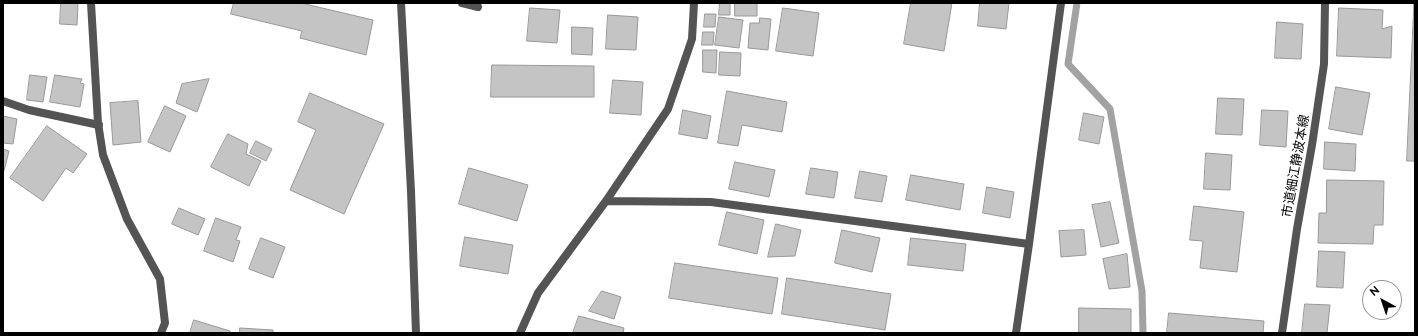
<!DOCTYPE html>
<meta charset="utf-8">
<style>
body{margin:0}
#map{position:relative;width:1418px;height:336px;overflow:hidden;background:#fff;font-family:Raleway,sans-serif}
canvas{display:block}
.frame{position:absolute;inset:0;border:4px solid #000;pointer-events:none}
.north{position:absolute;left:1362px;top:280px;width:40px;height:40px;box-sizing:border-box;background:#fff;border:1px solid #999;border-radius:50%;rotate:320deg;font-size:11px;font-weight:700;line-height:16px;text-align:center;color:#000}
.north::after{content:'';display:block;margin:auto;width:14px;height:18px;background:#000;clip-path:polygon(50% 0,100% 100%,50% 72%,0 100%)}
</style>
<div id="map">
<canvas width="1418" height="336"></canvas>
<div class="frame"></div>
<div class="north">N</div>
</div>
<script>
const ctx = document.querySelector('canvas').getContext('2d');
ctx.lineJoin = 'round';
function trace(path, color, width, dash) { ctx.strokeStyle = color; ctx.lineWidth = width; ctx.lineCap = dash ? 'butt' : 'round'; ctx.setLineDash(dash || []); ctx.stroke(path); }
function fillPath(path, color) { ctx.fillStyle = color; ctx.fill(path, 'evenodd'); }
function write(font, color, halo, rows, align = 'center') {
  ctx.font = font + ' Raleway,"Noto Sans JP",sans-serif'; ctx.lineWidth = 4; ctx.setLineDash([]); ctx.textBaseline = 'middle'; ctx.strokeStyle = halo; ctx.fillStyle = color; for (const [text, x, y, turn = 0] of rows) {
    ctx.save(); ctx.translate(x, y); ctx.rotate((+turn || 0) * Math.PI / 180); ctx.textAlign = isNaN(turn) ? turn : align; if (halo) ctx.strokeText(text, 0, 0); ctx.fillText(text, 0, 0); ctx.restore();
  }
}
trace(new Path2D(`
 M1077 3 1068 64 1110 109 1142 291 1143 333`), '#a2a2a2', 7);
const building = new Path2D(`
 M61 3H78L77 25 60 24Z
 M234 3H301L373 20 366 55 300 38 302 31 231 14Z
 M720 3H730V15H719Z
 M735 3H757V16H735Z
 M911 3H952L944 51 904 44Z
 M980 3H1009L1006 29 978 26Z
 M1414 3 1415 161H1407Z
 M530 8 560 10 557 43 527 41Z
 M783 8 819 13 813 56 776 51Z
 M1339 8 1383 10 1382 29 1392 26 1391 58 1337 56Z
 M705 14H716L715 27H704Z
 M608 15 638 17 636 50 606 49Z
 M719 17 743 20 739 48 715 45Z
 M760 18 771 19 768 50 748 48 750 23H759Z
 M1277 22 1303 24 1301 59 1275 58Z
 M572 27 593 28 592 55 572 54Z
 M703 32H714L713 45H702Z
 M703 50H717L716 73 703 72Z
 M720 52 741 53 740 76 719 75Z
 M492 65 594 66V97H491Z
 M30 75 47 77 43 102 27 100Z
 M55 75 82 79 80 83 84 84 80 107 50 102Z
 M209 79 197 112 176 103 182 84Z
 M613 80 643 82 641 115 610 113Z
 M1336 87 1370 93 1362 135 1329 129Z
 M727 91 787 102 782 132 742 125 738 146 718 143Z
 M310 93 384 124 344 214 290 190 316 130 298 122Z
 M1218 98 1244 99 1242 135 1216 134Z
 M138 101 141 142 113 145 110 103Z
 M165 106 186 116 170 152 148 142Z
 M683 110 711 116 707 139 679 134Z
 M1262 110 1288 111 1286 147 1260 145Z
 M1084 113 1104 117 1099 144 1079 140Z
 M3 116 17 119 13 144 3 143Z
 M47 126 87 154 73 173 66 168 43 201 10 178Z
 M228 134 248 144 246 154 261 161 249 186 211 167Z
 M256 141 272 149 266 161 250 153Z
 M1325 142 1356 144 1355 171 1324 169Z
 M3 149 9 151 4 171 3 170Z
 M1206 153 1232 155 1230 190 1204 189Z
 M735 162 775 170 769 197 729 189Z
 M469 168 528 185 517 221 459 204Z
 M811 168 838 172 834 198 806 194Z
 M860 171 887 176 882 202 855 198Z
 M911 175 964 184 960 210 906 200Z
 M1327 180 1384 181 1383 225H1374L1373 244 1318 243 1319 213H1326Z
 M987 187 1014 192 1010 218 983 213Z
 M1110 202 1119 243 1101 247 1092 205Z
 M1194 206 1244 212 1237 272 1200 268 1203 241 1190 240Z
 M179 208 205 219 198 235 172 224Z
 M727 212 764 220 757 254 719 245Z
 M216 218 241 227 236 240 240 241 233 262 204 251Z
 M776 224 801 230 795 256 768 257Z
 M842 230 880 238 872 272 835 263Z
 M1084 230 1086 255 1061 257 1059 231Z
 M465 237 513 245 508 274 460 266Z
 M261 238 285 247 273 278 249 269Z
 M911 238 966 244 963 271 908 265Z
 M1319 251 1345 252 1343 288 1317 287Z
 M1127 254 1130 287 1109 289 1103 259Z
 M675 263 778 278 772 314 669 298Z
 M787 278 891 294 885 330 782 314Z
 M602 291 621 297 614 319 589 311Z
 M1305 304 1330 305 1327 333H1302Z
 M1079 308 1131 309V333H1079Z
 M1169 313 1264 321 1263 333H1167Z
 M579 316 624 328 623 333H573Z
 M194 320 230 331V333H190Z
 M240 328 273 330V333H240Z`);
fillPath(building, '#c4c4c4');
trace(building, '#989898', 1);
trace(new Path2D(`
 M3 101 29 110 99 125`), '#545454', 8);
trace(new Path2D(`
 M91 3 98 123 103 155 127 219 160 279 165 323 161 333
 M462 3 478 7
 M606 201 711 202 1029 244
 M520 333 538 293 606 201 668 109 692 39 694 3
 M1016 333 1029 244 1061 3
 M1282 333 1297 229 1312 145 1324 64 1325 3`), '#545454', 8);
trace(new Path2D(`
 M401 3 411 191 416 333`), '#545454', 8);
write('13px', '#000', '#fff', [
 ["市道細江静波本線",1296,166,-80]
]);
</script>
